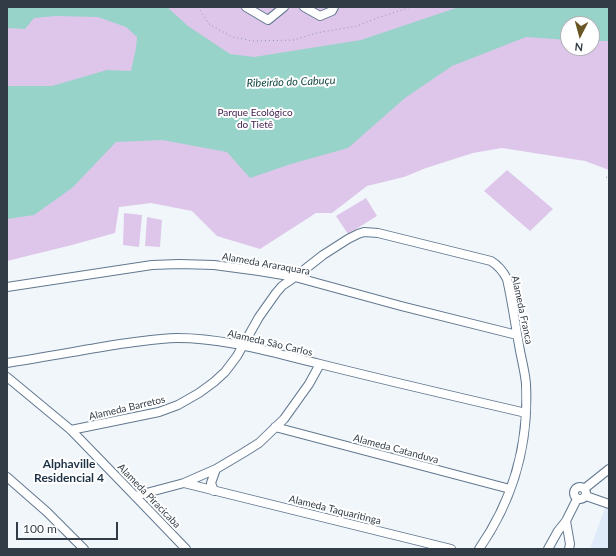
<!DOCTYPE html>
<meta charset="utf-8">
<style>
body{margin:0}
#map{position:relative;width:616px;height:556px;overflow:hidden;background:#f1f6fb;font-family:Lato,sans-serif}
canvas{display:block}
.frame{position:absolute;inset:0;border:8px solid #323c46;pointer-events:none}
.north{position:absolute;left:560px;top:16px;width:40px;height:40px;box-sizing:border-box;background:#fff;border:1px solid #adb1b5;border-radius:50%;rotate:186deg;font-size:11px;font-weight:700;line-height:16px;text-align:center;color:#323c46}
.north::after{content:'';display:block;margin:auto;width:14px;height:18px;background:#6a5524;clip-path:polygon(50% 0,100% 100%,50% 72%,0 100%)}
.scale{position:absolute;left:16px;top:522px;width:102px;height:18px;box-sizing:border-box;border:2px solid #323c46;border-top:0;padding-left:5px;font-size:12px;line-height:14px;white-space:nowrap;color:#323c46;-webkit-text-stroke:3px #fff;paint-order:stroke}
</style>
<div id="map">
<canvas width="616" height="556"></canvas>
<div class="frame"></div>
<div class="north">N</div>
<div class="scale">100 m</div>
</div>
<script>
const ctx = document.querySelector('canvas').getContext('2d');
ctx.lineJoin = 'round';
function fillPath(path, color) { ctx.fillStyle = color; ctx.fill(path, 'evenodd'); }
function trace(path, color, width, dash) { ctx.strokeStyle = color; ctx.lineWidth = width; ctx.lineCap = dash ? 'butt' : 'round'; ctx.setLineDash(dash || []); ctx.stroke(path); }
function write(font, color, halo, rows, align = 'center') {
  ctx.font = font + ' Lato,sans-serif'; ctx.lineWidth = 4; ctx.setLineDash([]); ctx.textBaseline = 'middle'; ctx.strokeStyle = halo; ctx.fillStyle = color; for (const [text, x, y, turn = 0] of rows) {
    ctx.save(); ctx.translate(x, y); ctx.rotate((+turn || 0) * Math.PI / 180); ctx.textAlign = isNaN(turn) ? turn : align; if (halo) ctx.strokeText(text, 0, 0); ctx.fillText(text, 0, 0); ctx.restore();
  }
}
fillPath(new Path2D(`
 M605 508 609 509V549H590Z`), '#dfebf8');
fillPath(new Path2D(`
 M7 7H609V170L585 161 502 148 473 153 426 168 404 177 367 186 332 213H316L260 249 217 236 192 211 151 203 119 207 115 233 72 245 7 261ZM568 24H592V48H568Z
 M507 170 553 209 530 231 484 191Z
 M366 198 377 216 348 234 336 216Z
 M124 213 142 215 139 247 123 245Z
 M147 217 162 220 160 247 145 246Z`), '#ddc6ea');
fillPath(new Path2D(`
 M7 7H167L188 26 230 54 254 57 361 40 459 7H609V41H592V24H568V40L526 37 452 66 405 98 348 148 291 164 250 178 227 152 162 140 116 142 72 188 34 215 7 219V87L9 86H52L107 70 131 71 136 48 137 37 126 27 98 17 56 16 34 18 25 29 7 28Z`), '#97d3c9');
const minor = new Path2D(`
 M246 7 268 20 284 7
 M304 7 320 16 332 11 334 7
 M7 287 152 265 179 264 214 265 259 271 295 277 401 306 517 335
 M7 363C45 357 83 350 120 344 139 342 158 338 177 338 226 338 273 353 320 364 388 381 457 397 526 413
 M7 377 71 430 135 496 186 549
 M275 427 510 489
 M71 430 159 412 178 405 199 393 214 382 225 372 237 356 259 317 276 293 282 286 295 277 323 255 348 239 358 234 364 232 378 233 491 261C499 266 503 271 507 279 512 301 515 323 519 345 521 358 525 371 526 384 529 444 513 500 479 549
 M7 477 47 512 84 549
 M184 483 451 549
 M574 493a6 6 0 1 1 12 0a6 6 0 1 1-12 0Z
 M584 489 609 469
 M214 491 211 483 216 469
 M135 496 184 483 216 469 243 453 259 443 284 419 309 384 320 364
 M586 496 609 504
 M566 521 570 544 569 549
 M548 549 558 531 566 521 577 499`);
trace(minor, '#62788f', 10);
trace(new Path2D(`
 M198 7 209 24 232 37 253 41 294 40 316 33 357 26 377 18 411 7
 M606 177 609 178`), '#8f979f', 1, [1, 3]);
trace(minor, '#fff', 8);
write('10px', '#3e1c4d', '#fff', [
 ["Parque Ecológico",255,113],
 ["do Tietê",255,125]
]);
write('10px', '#323c46', '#fff', [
 ["Alameda Araraquara",266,264,10],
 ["Alameda Franca",522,310,78],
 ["Alameda São Carlos",270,343,13],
 ["Alameda Barretos",127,408,-13],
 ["Alameda Catanduva",396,449,15],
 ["Alameda Piracicaba",149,496,46],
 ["Alameda Taquaritinga",335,510,14]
]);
write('italic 11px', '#114640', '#fff', [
 ["Ribeirão do Cabuçu",291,82,-2]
]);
write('bold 12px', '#1e3246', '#fff', [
 ["Alphaville",69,464],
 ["Residencial 4",69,478]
]);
</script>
